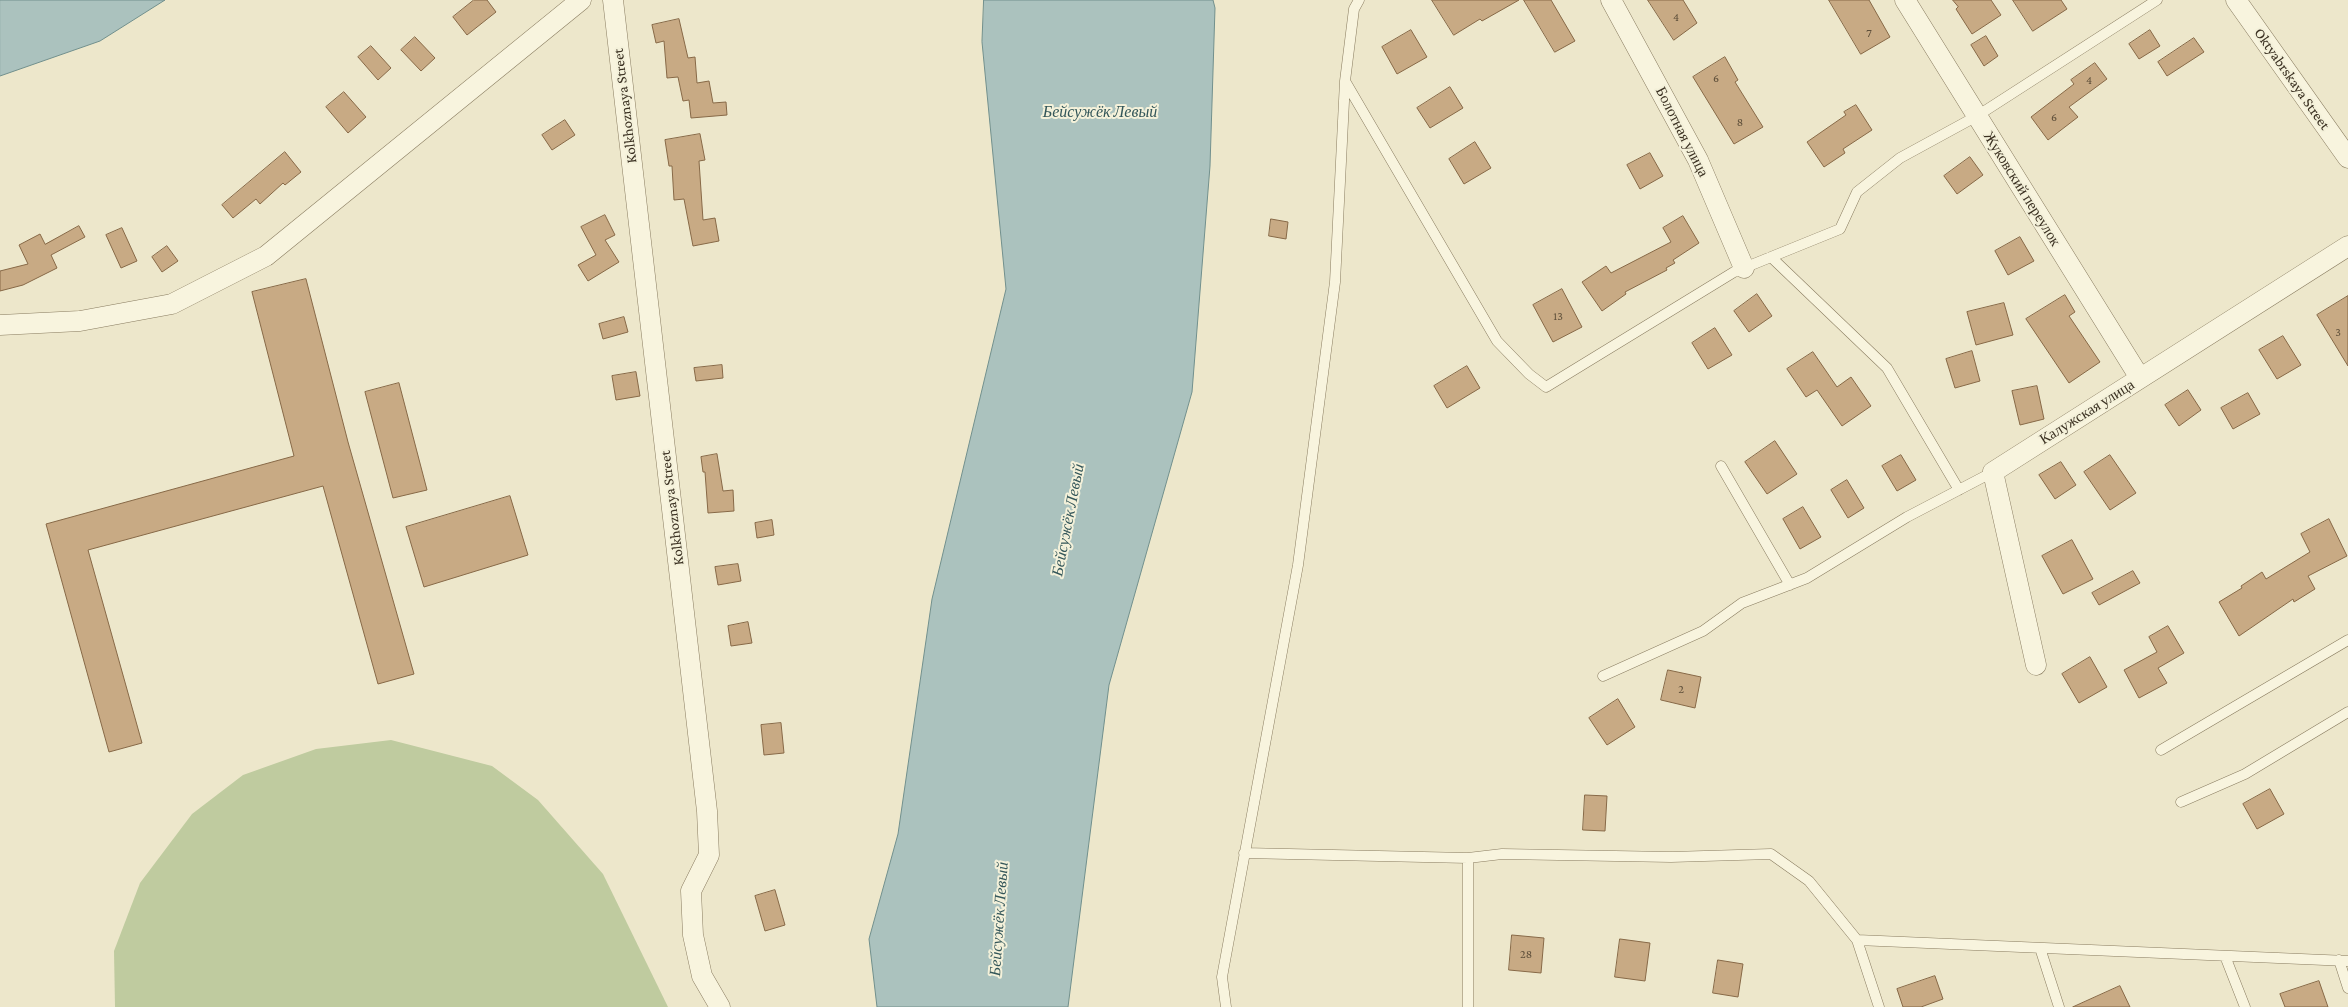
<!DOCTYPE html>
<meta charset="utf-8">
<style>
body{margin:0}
canvas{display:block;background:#ede7cb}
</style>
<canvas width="2348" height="1007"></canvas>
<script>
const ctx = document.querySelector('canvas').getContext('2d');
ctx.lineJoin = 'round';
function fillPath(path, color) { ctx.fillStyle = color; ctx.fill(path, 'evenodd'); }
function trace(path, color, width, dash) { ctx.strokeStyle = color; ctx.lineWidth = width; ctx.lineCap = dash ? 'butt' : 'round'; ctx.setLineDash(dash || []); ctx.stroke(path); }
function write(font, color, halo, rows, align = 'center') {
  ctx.font = font + ' "Crimson Pro",serif'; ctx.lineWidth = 4; ctx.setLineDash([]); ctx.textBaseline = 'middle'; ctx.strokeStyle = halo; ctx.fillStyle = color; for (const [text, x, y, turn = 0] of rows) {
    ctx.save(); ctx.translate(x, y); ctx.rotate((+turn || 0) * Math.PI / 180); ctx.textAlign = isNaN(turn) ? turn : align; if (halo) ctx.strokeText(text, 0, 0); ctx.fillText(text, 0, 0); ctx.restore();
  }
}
fillPath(new Path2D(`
 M391 740 492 766 538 800 603 874 668 1007H115L114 951 140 883 192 814 243 775 316 749Z`), '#bfcb9f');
const water = new Path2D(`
 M0 0H165L100 41 0 76Z
 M984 0H1213L1215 8 1210 166 1192 392 1109 685 1068 1007H877L869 939 898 834 932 599 1006 289 982 42Z`);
fillPath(water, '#abc2be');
trace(water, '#72908d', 1);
const building = new Path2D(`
 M474 0H487L496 12 467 35 453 17Z
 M1432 0H1519L1482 21 1480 19 1454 35Z
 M1524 0H1551L1575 41 1555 52Z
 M1648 0H1683L1697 23 1674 40Z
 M1829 0H1869L1890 37 1861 54Z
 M1953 0H1991L2001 15 1972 34 1956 9 1958 7Z
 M2013 0H2061L2067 9 2033 31Z
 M679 19 688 58 695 57 697 83 709 81 713 103 726 102 727 115 691 118 689 100 683 101 678 77 667 78 664 41 656 43 652 25Z
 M1411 30 1427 57 1397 74 1382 47Z
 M2150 30 2160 46 2139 59 2129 44Z
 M1986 36 1998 56 1984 66 1971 45Z
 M415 37 435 58 421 71 401 50Z
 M2194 38 2204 52 2167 76 2158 62Z
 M371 46 391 68 378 80 358 57Z
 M1725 57 1738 80 1735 82 1763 127 1734 144 1693 77Z
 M2095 63 2107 79 2069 107 2078 117 2048 140 2031 117 2074 84 2071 80Z
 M1450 87 1463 108 1430 128 1417 108Z
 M344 92 366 117 348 133 326 107Z
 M1856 105 1872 130 1843 149 1845 153 1824 167 1807 142 1846 115 1844 112Z
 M565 120 575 135 552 150 542 135Z
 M700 134 705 160 699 161 703 220 715 218 719 241 693 246 684 199 674 200 672 166H669L665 140Z
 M1475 142 1491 168 1464 184 1449 159Z
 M285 152 301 172 285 185 283 183 260 204 256 199 233 218 222 205Z
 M1650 153 1663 176 1640 189 1627 165Z
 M1970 157 1983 175 1957 194 1944 176Z
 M605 215 615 235 605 240 619 262 588 281 578 265 596 255 581 227Z
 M1683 216 1699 243 1673 260 1675 263 1666 268 1667 270 1625 292 1626 294 1602 311 1582 282 1606 266 1611 273 1671 242 1663 228Z
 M1271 219 1288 222 1286 239 1269 236Z
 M79 226 85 237 51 255 57 268 23 285 0 291V271L28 264 19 245 40 234 45 244Z
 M122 228 137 261 121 268 106 235Z
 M2020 237 2034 261 2008 275 1995 251Z
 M167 246 178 261 162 272 152 257Z
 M306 279 348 442 414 674 378 684 323 486 88 550 142 743 109 752 46 524 294 456 252 292Z
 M1562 289 1582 327 1553 342 1533 305Z
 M1757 294 1772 316 1749 332 1734 311Z
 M2065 295 2075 312 2069 316 2100 362 2069 383 2026 319Z
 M2348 296V366L2317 315Z
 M2004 303 2013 335 1976 345 1967 312Z
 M624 317 628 332 603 339 599 324Z
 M1715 328 1732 355 1708 369 1692 343Z
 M2283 336 2301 365 2277 379 2259 350Z
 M1972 351 1980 381 1955 388 1946 359Z
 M1813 352 1837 387 1851 377 1871 406 1842 426 1817 390 1806 397 1787 369Z
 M722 365 723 378 696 381 694 368Z
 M1467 366 1480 388 1447 408 1434 386Z
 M636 372 640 396 616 400 612 376Z
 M399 383 427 490 393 498 365 392Z
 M2037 386 2044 419 2020 425 2012 391Z
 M2188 390 2201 410 2179 426 2165 405Z
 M2248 393 2260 414 2233 429 2221 408Z
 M1775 441 1797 474 1767 494 1745 462Z
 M717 454 723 491 733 490 734 511 708 513 705 472H703L701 457Z
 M1901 455 1916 480 1897 491 1882 466Z
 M2110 455 2136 493 2110 510 2084 472Z
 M2061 462 2076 485 2055 499 2039 475Z
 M1847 480 1864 508 1848 518 1831 490Z
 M510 496 528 555 424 587 406 527Z
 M1803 507 1821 537 1800 549 1783 519Z
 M2329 519 2347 556 2308 576 2315 589 2294 602 2293 599 2239 636 2219 602 2242 588 2241 586 2262 572 2266 579 2310 552 2301 534Z
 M772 520 774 535 757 538 755 523Z
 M2072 540 2093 579 2063 594 2042 556Z
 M738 564 741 581 718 585 715 567Z
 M2133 571 2140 583 2099 605 2092 593Z
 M748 622 752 643 731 646 728 626Z
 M2168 626 2184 653 2158 668 2167 683 2139 698 2124 670 2157 652 2149 637Z
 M2090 657 2107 687 2079 703 2062 674Z
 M1668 670 1701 677 1695 708 1661 700Z
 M1618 699 1635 727 1607 745 1589 718Z
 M781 723 784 753 764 755 761 725Z
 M2270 789 2284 814 2257 829 2243 804Z
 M1585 795 1607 796 1605 831 1583 830Z
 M775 890 785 925 765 931 755 896Z
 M1512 935 1544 938 1541 973 1509 970Z
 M1620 939 1650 943 1645 981 1615 977Z
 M1718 960 1743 964 1738 997 1713 993Z
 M1935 976 1943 999 1921 1007H1903L1897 989Z
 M2319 981 2328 1007H2285L2280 994Z
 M2120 986 2130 1007H2073Z`);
fillPath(building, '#c8aa84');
trace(building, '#876947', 1);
const lane = new Path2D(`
 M1345 81 1497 341 1529 374 1546 387 1734 272 1840 229 1857 192 1900 158 1977 116 2157 0
 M1771 257 1887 368 1959 490
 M1721 466 1790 585
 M1603 676 1703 631 1742 603 1807 578 1907 517 1993 472
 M2161 750 2348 640
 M2181 802 2245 774 2348 712
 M1244 853 1468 858 1502 854 1671 857 1771 854 1809 881 1857 940 1879 1007
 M1468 858V1007
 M1857 940 2348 961
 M2040 948 2059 1007
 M2225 956 2245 1007
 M2339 960 2348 988
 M1226 1007 1222 977 1298 565 1335 282 1345 81 1354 9 1359 0`);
const street = new Path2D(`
 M613 0 707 811 709 855 691 891 693 935 702 976 720 1007
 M1611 0 1698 160 1744 268
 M1905 0 2140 378
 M2236 0 2348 158
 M0 325 80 321 172 304 266 256 581 0
 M2036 665 1993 472 2348 246`);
trace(lane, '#897c60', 11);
trace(street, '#897c60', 21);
trace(lane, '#f8f4de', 10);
trace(street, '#f8f4de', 20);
write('12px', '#5e4f3a', null, [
 ["4",1676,17],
 ["7",1869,33],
 ["6",1716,78],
 ["4",2089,80],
 ["6",2054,117],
 ["8",1740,122],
 ["13",1558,316],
 ["3",2338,332],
 ["2",1681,689],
 ["28",1526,954]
]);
write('15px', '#3b3122', '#f4f1da', [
 ["Oktyabrskaya Street",2292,79,55],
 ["Kolkhoznaya Street",625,106,-97],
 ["Болотная улица",1682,132,63],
 ["Жуковский переулок",2022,189,58],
 ["Калужская улица",2087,412,-32],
 ["Kolkhoznaya Street",672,508,-97]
]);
write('italic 16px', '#335659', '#f4f1da', [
 ["Бейсужёк Левый",1100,112],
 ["Бейсужёк Левый",1068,520,-79],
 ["Бейсужёк Левый",999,919,-86]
]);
</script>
